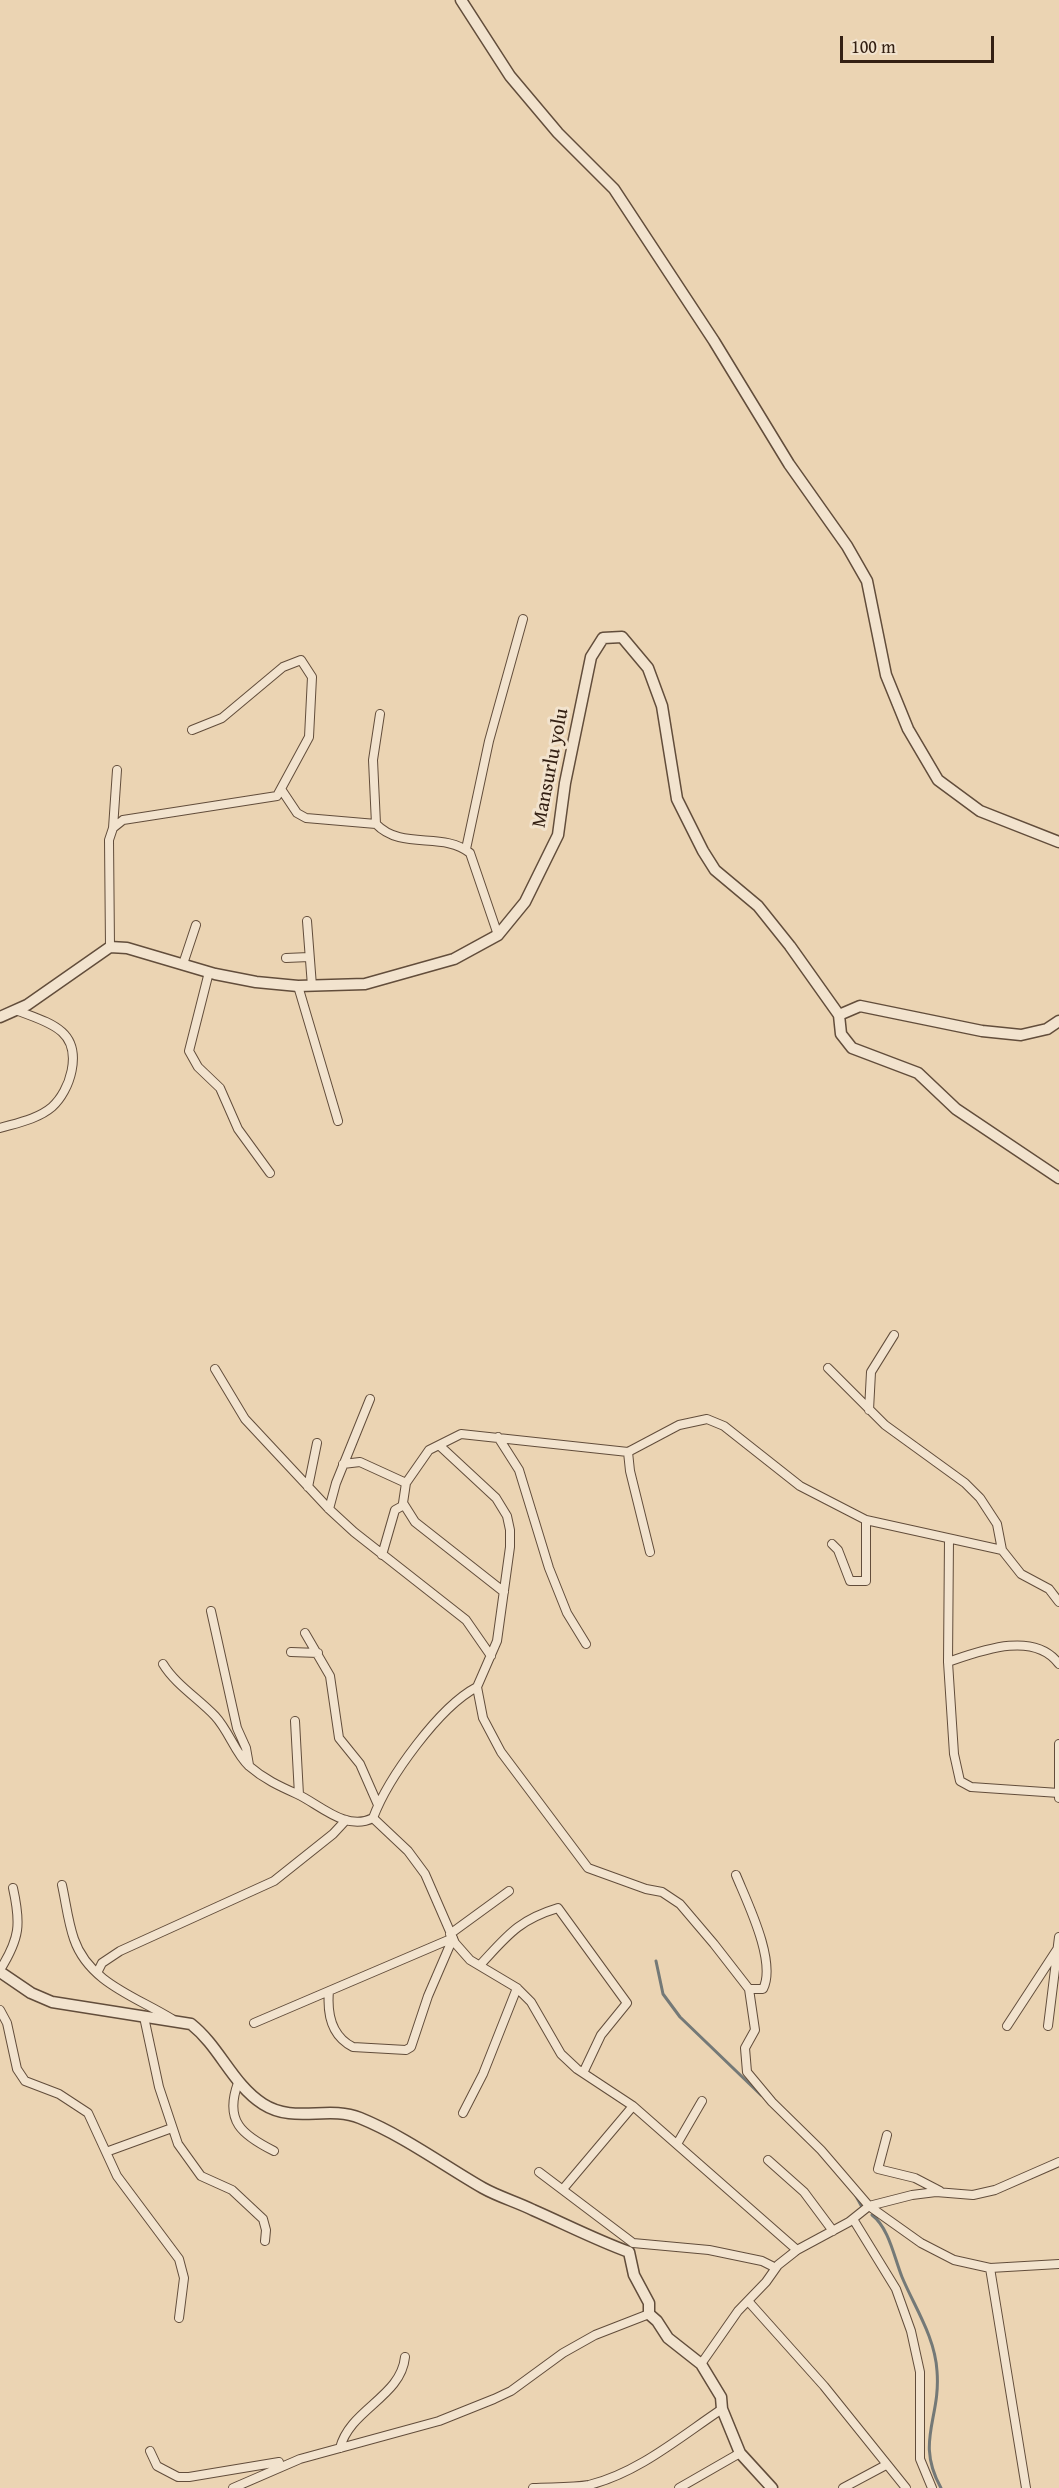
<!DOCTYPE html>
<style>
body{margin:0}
#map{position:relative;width:1059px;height:2488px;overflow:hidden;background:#ebd4b3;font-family:"Gentium Book Plus",serif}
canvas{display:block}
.scale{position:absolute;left:840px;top:36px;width:154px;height:27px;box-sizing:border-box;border:3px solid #342013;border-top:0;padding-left:8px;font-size:18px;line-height:21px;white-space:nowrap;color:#342013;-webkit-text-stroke:4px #f2e3ce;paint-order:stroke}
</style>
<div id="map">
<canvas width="1059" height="2488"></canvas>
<div class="scale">100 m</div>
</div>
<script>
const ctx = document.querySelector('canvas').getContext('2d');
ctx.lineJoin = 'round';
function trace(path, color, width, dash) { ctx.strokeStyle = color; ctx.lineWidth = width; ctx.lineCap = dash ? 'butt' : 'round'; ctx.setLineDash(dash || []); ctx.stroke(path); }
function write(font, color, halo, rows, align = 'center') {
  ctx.font = font + ' "Gentium Book Plus",serif'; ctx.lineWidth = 6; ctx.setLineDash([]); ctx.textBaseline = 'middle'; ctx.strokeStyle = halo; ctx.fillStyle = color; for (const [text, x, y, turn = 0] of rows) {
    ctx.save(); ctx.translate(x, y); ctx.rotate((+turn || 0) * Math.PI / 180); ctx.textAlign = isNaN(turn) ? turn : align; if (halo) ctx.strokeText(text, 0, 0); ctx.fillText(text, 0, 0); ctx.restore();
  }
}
trace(new Path2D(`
 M656 1961 663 1994 680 2017 761 2095
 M856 2196 863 2209
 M872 2215C889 2228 894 2257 902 2277 915 2308 935 2337 937 2371 941 2419 915 2441 941 2488`), '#747977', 3);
const minor = new Path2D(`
 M380 714 373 760 376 824C402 851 443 831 470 853L498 935
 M281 789 297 813 306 818 376 824
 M113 828 117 770
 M466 849 489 741 523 619
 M307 921 312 986
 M110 947 109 840 113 828 123 820 277 796 309 737 312 677 301 660 283 667 222 718 192 730
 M286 958 309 957
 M183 964 196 925
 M209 972 189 1051 198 1067 220 1088 238 1129 270 1173
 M298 986 338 1121
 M0 1128C17 1123 38 1119 52 1107 70 1091 83 1051 62 1032 50 1021 30 1016 16 1010
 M828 1368 885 1425 965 1483 980 1498 997 1524 1002 1550
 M215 1369 245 1419 329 1509 354 1532 466 1620 491 1656
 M869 1410 871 1372 894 1335
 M498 1437 519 1470 549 1568 567 1613 586 1644
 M440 1446 496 1498 507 1516 510 1530V1547L497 1641 477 1687 483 1718 501 1752 588 1868 646 1889 662 1892 680 1904 714 1944 749 1989 755 2030 745 2048 747 2072 772 2102 821 2150 869 2206 921 2243 954 2260 990 2268
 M628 1452 630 1471 650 1552
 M343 1464 360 1462 406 1483
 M308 1487 317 1443
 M329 1509 336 1483 370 1399
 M832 1544 838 1550 850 1581H866V1520
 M382 1555 395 1510 404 1505
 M504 1592 415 1522 403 1503 406 1483 429 1450 461 1434 628 1452 679 1425 707 1419 724 1426 800 1486 866 1520 1002 1550 1021 1574 1049 1589 1059 1602
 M211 1611 237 1728 246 1748 249 1765
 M305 1633 330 1676 339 1738 360 1764 378 1805
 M291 1652 318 1653
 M948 1662 949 1539
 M163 1664C175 1684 199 1699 215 1716 229 1731 235 1753 249 1766 264 1779 279 1786 297 1794 319 1804 346 1832 373 1818
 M1059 1664C1034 1630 980 1651 948 1662L954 1754 960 1781 971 1787 1059 1793
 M477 1687C439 1707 388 1778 373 1818L408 1851 425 1874 455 1943 470 1960 517 1988 531 2002 561 2054 577 2069 633 2106 797 2250
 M295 1721 299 1795
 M1059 1798V1744
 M736 1875C747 1902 777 1962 763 1989H749
 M62 1885C66 1903 68 1922 74 1939 89 1983 137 1997 172 2019
 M450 1934 509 1891
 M480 1965C507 1936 518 1920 558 1908L627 2003 601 2035 583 2073
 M0 1970C20 1938 21 1924 13 1888
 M97 1973 102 1963 120 1951 274 1881 333 1834 346 1820
 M0 2010 7 2023 17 2069 25 2081 59 2094 88 2113 117 2176 179 2259 184 2278 179 2318
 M144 2017 159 2087 178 2144 201 2176 232 2190 263 2219 266 2230 265 2241
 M254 2023 453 1938 428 1996 411 2047 406 2050 353 2047C331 2036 327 2013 329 1991
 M1007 2026 1058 1948
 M1048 2026 1059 1937
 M238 2083C224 2121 242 2135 274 2151
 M463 2113 483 2074 517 1988
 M887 2135 878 2169 915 2178 940 2191
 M677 2144 702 2101
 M106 2152 172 2128
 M768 2160 804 2192 833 2231
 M539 2172 633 2243 709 2250 762 2261 776 2268
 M563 2189 633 2106
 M853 2219 896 2289 911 2331 920 2372V2459L932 2488
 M748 2301 824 2386 906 2488
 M701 2364 738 2311 766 2282 778 2265 797 2250 849 2222 869 2206 912 2195 936 2192 973 2195 995 2190 1059 2162
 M340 2448C350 2409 401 2397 405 2357
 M150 2451 157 2466 178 2477H189L279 2462
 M233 2488 300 2459 439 2421 494 2399 511 2391 563 2353 595 2335 649 2314
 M533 2488C551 2487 572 2488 589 2485 638 2473 680 2437 722 2409
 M679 2488 740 2453
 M843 2488 886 2465
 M1026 2488 990 2268 1059 2264`);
const tertiary = new Path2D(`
 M461 0 510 76 558 133 614 189 714 341 789 464 847 546 867 581 886 675 908 729 938 780 980 811 1059 842
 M0 1017 27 1005 110 947 127 948 215 974 256 982 298 986 365 984 454 959 498 935 525 902 558 835 565 783 591 657 603 638 622 637 648 668 662 706 677 799 703 851 715 870 758 906 790 946 839 1015
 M1059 1021 1047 1029 1021 1035 982 1031 860 1006 839 1015 841 1034 852 1048 918 1073 956 1109 1059 1178
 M0 1972 31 1993 52 2002 191 2024C220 2047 232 2084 263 2104 294 2124 328 2105 360 2118 404 2136 443 2165 483 2188 499 2197 517 2202 533 2210 565 2224 596 2240 629 2252L634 2275 649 2303V2314L657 2321 668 2338 701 2364 721 2397 722 2409 740 2453 772 2488`);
trace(minor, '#624d3b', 10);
trace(tertiary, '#624d3b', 13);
trace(minor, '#f2e3ce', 8);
trace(tertiary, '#f2e3ce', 10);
write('20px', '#342013', '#f2e3ce', [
 ["Mansurlu yolu",551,768,-79]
]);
</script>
